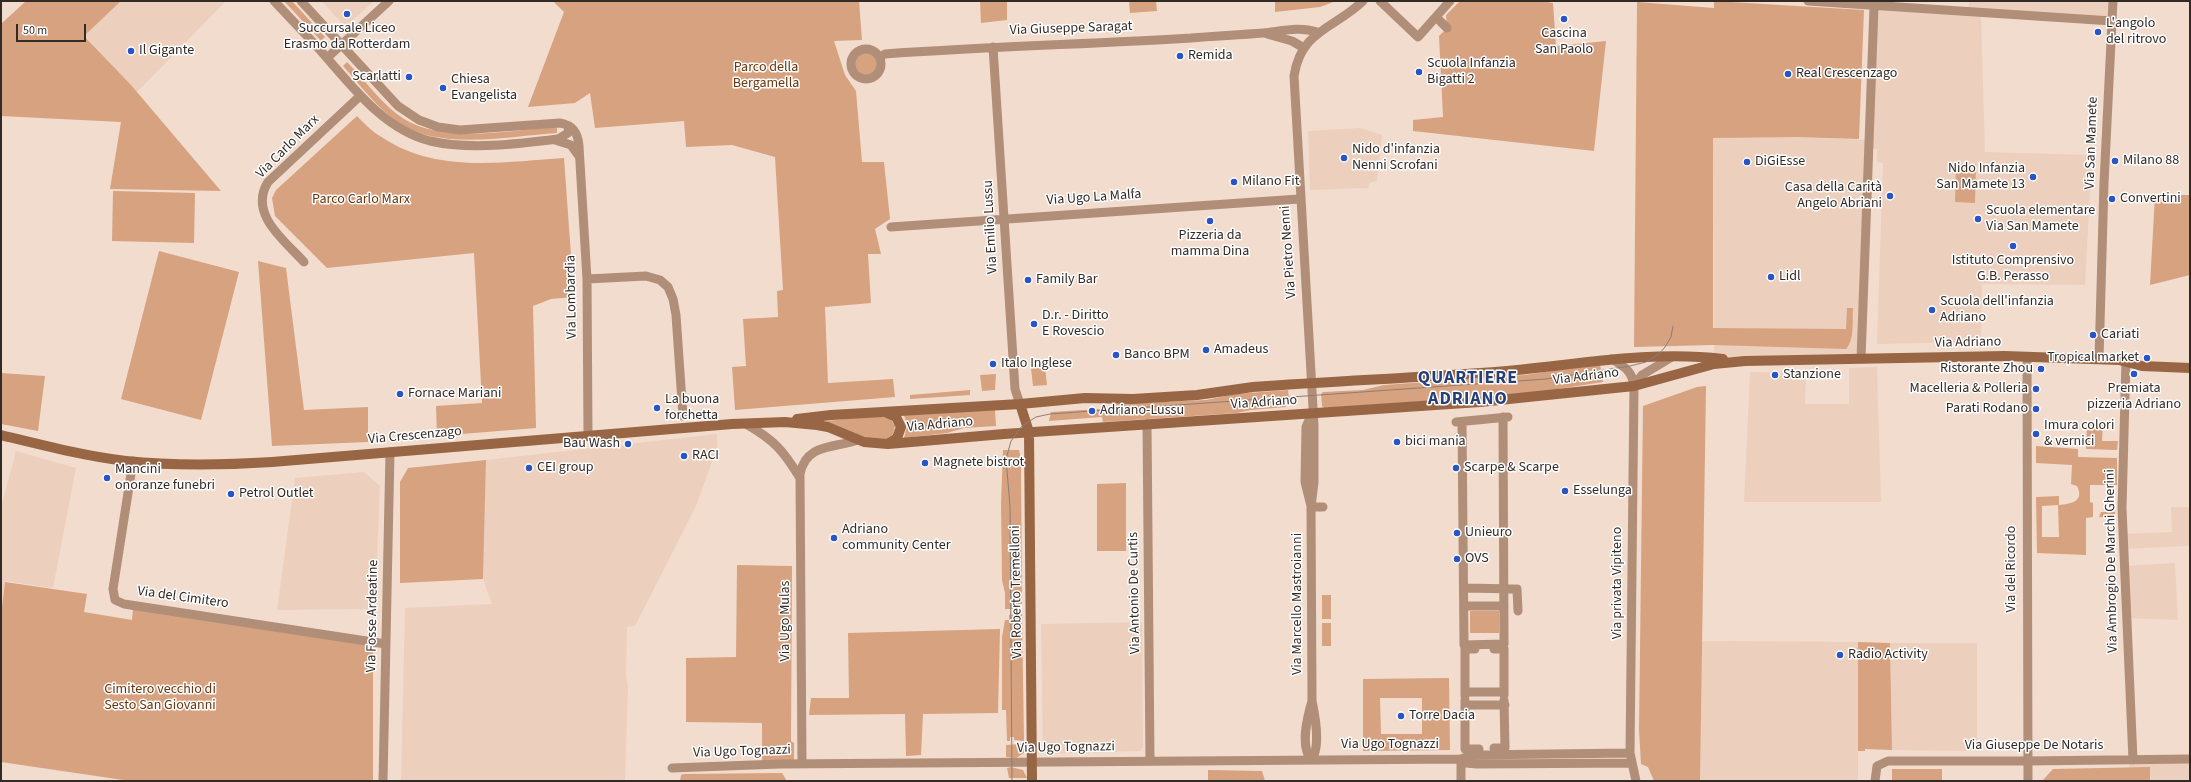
<!DOCTYPE html>
<meta charset="utf-8">
<style>
body{margin:0}
#map{position:relative;width:2191px;height:782px;overflow:hidden;background:#f2dcce;font-family:"Source Sans 3",sans-serif}
canvas{display:block}
.frame{position:absolute;inset:0;border:2px solid #322a25;pointer-events:none}
.scale{position:absolute;left:16px;top:24px;width:70px;height:18px;box-sizing:border-box;border:2px solid #322a25;border-top:0;padding-left:5px;font-size:12px;line-height:14px;white-space:nowrap;color:#322a25;-webkit-text-stroke:3px #fff;paint-order:stroke}
</style>
<div id="map">
<canvas width="2191" height="782"></canvas>
<div class="frame"></div>
<div class="scale">50 m</div>
</div>
<script>
const ctx = document.querySelector('canvas').getContext('2d');
ctx.lineJoin = 'round';
function fillPath(path, color) { ctx.fillStyle = color; ctx.fill(path, 'evenodd'); }
function trace(path, color, width, dash) { ctx.strokeStyle = color; ctx.lineWidth = width; ctx.lineCap = dash ? 'butt' : 'round'; ctx.setLineDash(dash || []); ctx.stroke(path); }
function write(font, color, halo, rows, align = 'center') {
  ctx.font = font + ' "Source Sans 3",sans-serif'; ctx.lineWidth = 3; ctx.setLineDash([]); ctx.textBaseline = 'middle'; ctx.strokeStyle = halo; ctx.fillStyle = color; for (const [text, x, y, turn = 0] of rows) {
    ctx.save(); ctx.translate(x, y); ctx.rotate((+turn || 0) * Math.PI / 180); ctx.textAlign = isNaN(turn) ? turn : align; if (halo) ctx.strokeText(text, 0, 0); ctx.fillText(text, 0, 0); ctx.restore();
  }
}
fillPath(new Path2D(`
 M121 1H226L137 92 84 35Z
 M322 1H374L345 27Z
 M1969 1H2113L2112 21 1968 12Z
 M1876 9 1981 15 1985 152 2092 155 2085 285 1982 284 1981 342 1877 344 1883 163 1877 162V149H1870Z
 M1360 128 1382 135 1377 181 1369 183 1368 188 1310 190 1308 131Z
 M1713 137H1796L1869 140 1861 359H1714Z
 M1877 367 1881 502H1744L1750 372 1806 373 1805 404H1849V368Z
 M717 434V448L696 506 635 626 627 627 626 676 628 686 625 781H401L405 608 492 604 483 579 486 460Z
 M16 451 76 468 53 588 5 581 1 611V508Z
 M364 472 380 486 375 609 277 610 295 478Z
 M2171 507H2190V546L2123 549V534L2172 532Z
 M2175 563 2178 620 2126 618 2124 566Z
 M1142 622 1143 747 1140 751 1047 754 1043 752 1041 624Z
 M1702 641 1858 642V781H1700Z
 M1890 643H1977V751L1892 750Z
 M2190 759V781H2129V760Z`), '#ecd0bd');
fillPath(new Path2D(`
 M26 1H121L84 36 131 85 221 191 110 189 121 122 1 116V24Z
 M284 1H292L325 37 321 41Z
 M553 1H859L862 40 834 41 845 75 856 91 862 162H884L890 219 875 229 881 254H868L871 303 825 307 828 383 893 379 895 397 735 410 732 367 746 366 743 319 778 317 777 291 783 290 775 157 732 145 686 147 684 121 595 128 590 93 575 103 528 107 564 12Z
 M980 1H1007V20L981 23Z
 M1129 1H1156L1157 11 1130 13Z
 M1275 1H1336L1320 7 1275 12Z
 M1460 1H1540L1553 3 1556 46 1606 41 1594 151 1413 131V120L1443 117 1439 36 1447 28 1446 15Z
 M1714 1 1864 10 1859 139 1796 137 1713 138V328L1846 329 1847 308H1853C1852 321 1855 339 1846 349L1713 345 1634 347 1637 2 1714 8Z
 M855 64a11 11 0 1 1 22 0a11 11 0 1 1-22 0Z
 M347 62C365 80 382 105 404 119 444 144 511 130 557 127V133C510 136 440 151 399 123 377 108 360 85 343 66Z
 M357 116C364 123 371 131 380 136 435 174 501 162 564 158L574 297 551 299 533 306 536 428 437 436 436 406 482 403 474 253 327 268 275 216 272 198 276 190Z
 M1956 164H1976L1975 203 1955 202Z
 M113 191 195 193 194 243 112 241Z
 M2155 195H2190V275L2150 285Z
 M159 251 239 272 201 420 121 399Z
 M258 261 286 268 304 410 368 407V442L272 446Z
 M1600 364 1603 382 1526 394 1324 408 1322 406 1321 394 1323 392 1363 390 1384 385 1524 375Z
 M1045 367 1047 385 1033 386 1031 368Z
 M1 373 45 376 38 431 1 424Z
 M996 374 995 390 982 391 980 375Z
 M1706 386 1700 781H1654L1648 767 1641 764 1639 730 1643 406 1697 387Z
 M970 390V395L910 399V395Z
 M1288 390 1289 399H1286V407L1251 410 1237 413 1103 422 1102 417 1049 421 1051 412 1114 408V405L1117 404 1206 400 1235 394Z
 M995 410 996 426 964 428 947 433 904 438 907 426 904 415Z
 M883 415 891 420 895 426 893 434 887 439 866 438 826 421Z
 M2090 423 2103 424 2102 441H2118L2117 450 2086 449 2087 424Z
 M2036 446 2078 449V457L2117 458V485H2090V502L2093 503V517L2086 518V555L2037 553 2036 497 2059 496V505C2070 504 2085 502 2077 486L2071 484 2072 465 2036 463ZM2058 505 2059 537H2042V506Z
 M1003 450H1019L1021 459 1022 604H1019L1018 609H1005V593L1002 580 1001 504Z
 M486 460 483 579 400 583V482L408 468Z
 M1126 483V551H1097V484Z
 M2101 512H2115V518L2099 517Z
 M737 565 792 566 791 741 794 743V760L762 765V723L686 722V658L736 657Z
 M5 582 87 594 84 612 132 620 133 609 373 646V781H130L1 762V615Z
 M1322 595H1331V619H1322Z
 M1470 611H1499V633H1470Z
 M1022 614 1024 741 1014 740V737H1010V741H1007L1006 710H1002V637L1005 620H1009V615Z
 M1322 623H1331V646H1322Z
 M1000 629 998 713 923 714 921 755 906 756 905 714 809 715 811 698H849L848 633Z
 M1858 642 1890 643 1892 750 1865 749V751H1858Z
 M1449 678 1450 750 1363 751V679ZM1380 698H1422V734H1381Z
 M1019 744H1027L1024 753 1016 758 1006 757V745Z
 M1011 767 1023 770 1027 778H1009L1007 768Z
 M2150 767V781H2042L2053 769Z
 M1892 769H1942V781H1892Z
 M1208 770 1262 771 1265 781H1208Z
 M782 773 787 781H680L681 775 684 774Z`), '#d7a280');
trace(new Path2D(`
 M274 1C289 17 305 33 320 50 351 85 383 129 430 141 469 150 518 144 558 139L568 133 569 126
 M301 1 398 106 419 120 438 127 460 130 560 123C573 125 578 133 579 146L587 279 588 435
 M1380 1 1418 37 1450 1
 M1808 1 2112 21
 M1436 17 1447 28
 M1267 34 1292 41 1304 48
 M993 47 1015 389 1020 404
 M851 64a15 15 0 1 1 30 0a15 15 0 1 1-30 0Z
 M880 57 885 54C987 47 1089 44 1191 38 1215 36 1239 35 1263 33 1282 31 1299 26 1317 32
 M327 58 389 1
 M555 140 571 145 579 156
 M891 227 1299 199
 M304 262C285 241 248 214 268 182L360 96
 M587 279 646 276 660 280 668 287 673 299 676 315 683 416
 M2027 357 2028 781
 M1612 359C1624 367 1632 370 1634 386L1630 753 1636 781
 M1861 359 1874 7
 M2099 359 2104 183 2113 1
 M2126 360 2122 508 2133 760
 M1634 386 1642 375 1672 357
 M1456 422 1508 417
 M1462 422 1464 645 1504 644 1503 417
 M746 424C774 440 783 450 800 478
 M1147 424 1150 761
 M133 461 113 589 115 600 124 604 386 644
 M1311 506 1305 482 1306 427 1312 413
 M1311 507H1323
 M1464 588 1517 589 1518 611
 M1464 606H1504
 M1494 649H1504V695
 M1465 692H1504
 M1465 696V649H1475
 M1465 700V749H1479
 M1465 705H1505
 M1494 748H1505L1504 700
 M1461 759 1472 755 1630 753
 M1461 759V781
 M1311 760C1321 749 1315 715 1312 701L1311 507 1314 482V425L1294 76C1301 30 1334 29 1363 1
 M1311 760C1300 745 1307 718 1312 701
 M802 764 800 474C806 443 835 448 858 440
 M672 768 780 764 1461 759 1466 763 1477 764 1631 763
 M383 781 390 452
 M1875 781 1877 766 1888 761H2028L2190 759`), '#b18e78', 9);
trace(new Path2D(`
 M1020 404 1029 432 1032 781
 M885 412 896 417 901 427 897 438 888 444
 M797 419 831 415 1020 404 1085 398 1133 399 1197 395 1253 387C1334 381 1414 378 1495 372 1571 366 1647 350 1723 359
 M1 435C42 445 84 456 126 461 173 466 225 465 272 462L732 424 785 422 817 425 828 427 864 442 888 444 1004 434 1480 402 1634 386 1714 364 1745 361 2005 356 2119 360 2142 366 2190 368`), '#986644', 10);
trace(new Path2D(`
 M1012 781 1010 506 1006 459 1011 441 1022 426 1036 417 1050 414 1546 379 1630 366 1646 362 1659 354 1665 347 1671 337 1673 326`), '#8d7e75', 1);
for (const [x, y, r, color] of [
 [347,14,4,"#2954c3"],
 [1564,19,4,"#2954c3"],
 [2098,32,4,"#2954c3"],
 [131,51,4,"#2954c3"],
 [1180,56,4,"#2954c3"],
 [1419,72,4,"#2954c3"],
 [1788,74,4,"#2954c3"],
 [409,77,4,"#2954c3"],
 [443,88,4,"#2954c3"],
 [1344,158,4,"#2954c3"],
 [2115,161,4,"#2954c3"],
 [1747,162,4,"#2954c3"],
 [2033,177,4,"#2954c3"],
 [1234,182,4,"#2954c3"],
 [1890,196,4,"#2954c3"],
 [2112,199,4,"#2954c3"],
 [1978,219,4,"#2954c3"],
 [1210,221,4,"#2954c3"],
 [2013,246,4,"#2954c3"],
 [1771,277,4,"#2954c3"],
 [1028,280,4,"#2954c3"],
 [1932,310,4,"#2954c3"],
 [1034,324,4,"#2954c3"],
 [2093,335,4,"#2954c3"],
 [1206,350,4,"#2954c3"],
 [1116,355,4,"#2954c3"],
 [2147,358,4,"#2954c3"],
 [993,364,4,"#2954c3"],
 [2041,369,4,"#2954c3"],
 [2134,374,4,"#2954c3"],
 [1775,375,4,"#2954c3"],
 [2036,389,4,"#2954c3"],
 [400,394,4,"#2954c3"],
 [657,408,4,"#2954c3"],
 [2036,409,4,"#2954c3"],
 [1092,411,4,"#2954c3"],
 [2036,434,4,"#2954c3"],
 [1397,442,4,"#2954c3"],
 [628,444,4,"#2954c3"],
 [684,456,4,"#2954c3"],
 [925,463,4,"#2954c3"],
 [529,468,4,"#2954c3"],
 [1456,468,4,"#2954c3"],
 [107,478,4,"#2954c3"],
 [1565,491,4,"#2954c3"],
 [231,494,4,"#2954c3"],
 [1457,533,4,"#2954c3"],
 [834,538,4,"#2954c3"],
 [1457,559,4,"#2954c3"],
 [1840,655,4,"#2954c3"],
 [1401,716,4,"#2954c3"]
]) { const dot = new Path2D(); dot.arc(x, y, r, 0, 2 * Math.PI); ctx.fillStyle = color; ctx.fill(dot); trace(dot, '#fff', 1.5); }
write('14px', '#322a25', '#fff', [
 ["L'angolo",2106,24],
 ["del ritrovo",2106,40],
 ["Succursale Liceo",347,29,"center"],
 ["Erasmo da Rotterdam",347,45,"center"],
 ["Cascina",1564,34,"center"],
 ["San Paolo",1564,50,"center"],
 ["Il Gigante",139,51],
 ["Remida",1188,56],
 ["Scuola Infanzia",1427,64],
 ["Bigatti 2",1427,80],
 ["Real Crescenzago",1796,74],
 ["Scarlatti",401,77,"right"],
 ["Chiesa",451,80],
 ["Evangelista",451,96],
 ["Nido d'infanzia",1352,150],
 ["Nenni Scrofani",1352,166],
 ["Milano 88",2123,161],
 ["DiGiEsse",1755,162],
 ["Nido Infanzia",2025,169,"right"],
 ["San Mamete 13",2025,185,"right"],
 ["Milano Fit",1242,182],
 ["Casa della Carità",1882,188,"right"],
 ["Angelo Abriani",1882,204,"right"],
 ["Convertini",2120,199],
 ["Scuola elementare",1986,211],
 ["Via San Mamete",1986,227],
 ["Pizzeria da",1210,236,"center"],
 ["mamma Dina",1210,252,"center"],
 ["Istituto Comprensivo",2013,261,"center"],
 ["G.B. Perasso",2013,277,"center"],
 ["Lidl",1779,277],
 ["Family Bar",1036,280],
 ["Scuola dell'infanzia",1940,302],
 ["Adriano",1940,318],
 ["D.r. - Diritto",1042,316],
 ["E Rovescio",1042,332],
 ["Cariati",2101,335],
 ["Amadeus",1214,350],
 ["Banco BPM",1124,355],
 ["Tropical market",2139,358,"right"],
 ["Italo Inglese",1001,364],
 ["Ristorante Zhou",2033,369,"right"],
 ["Stanzione",1783,375],
 ["Macelleria & Polleria",2028,389,"right"],
 ["Premiata",2134,389,"center"],
 ["pizzeria Adriano",2134,405,"center"],
 ["Fornace Mariani",408,394],
 ["La buona",665,400],
 ["forchetta",665,416],
 ["Parati Rodano",2028,409,"right"],
 ["Adriano-Lussu",1100,411],
 ["Imura colori",2044,426],
 ["& vernici",2044,442],
 ["bici mania",1405,442],
 ["Bau Wash",620,444,"right"],
 ["RACI",692,456],
 ["Magnete bistrot",933,463],
 ["CEI group",537,468],
 ["Scarpe & Scarpe",1464,468],
 ["Mancini",115,470],
 ["onoranze funebri",115,486],
 ["Esselunga",1573,491],
 ["Petrol Outlet",239,494],
 ["Adriano",842,530],
 ["community Center",842,546],
 ["Unieuro",1465,533],
 ["OVS",1465,559],
 ["Radio Activity",1848,655],
 ["Torre Dacia",1409,716]
], 'left');
write('14px', '#322a25', '#fff', [
 ["Via Giuseppe Saragat",1071,29,-2],
 ["Via San Mamete",2092,143,-88],
 ["Via Carlo Marx",288,147,-45],
 ["Via Ugo La Malfa",1094,198,-4],
 ["Via Emilio Lussu",991,227,-93],
 ["Via Pietro Nenni",1289,252,-94],
 ["Via Lombardia",572,297,-91],
 ["Via Adriano",1968,343,-1],
 ["Via Adriano",1586,377,-7],
 ["Via Adriano",1264,403,-4],
 ["Via Adriano",940,425,-5],
 ["Via Crescenzago",415,436,-5],
 ["Via Ambrogio De Marchi Gherini",2112,561,-91],
 ["Via del Ricordo",2012,569,-90],
 ["Via privata Vipiteno",1618,583,-90],
 ["Via Roberto Tremelloni",1017,592,-91],
 ["Via Antonio De Curtis",1135,593,-91],
 ["Via del Cimitero",183,598,8],
 ["Via Marcello Mastroianni",1298,604,-90],
 ["Via Fosse Ardeatine",373,616,-89],
 ["Via Ugo Mulas",786,621,-90],
 ["Via Ugo Tognazzi",1390,745],
 ["Via Giuseppe De Notaris",2034,746],
 ["Via Ugo Tognazzi",1066,748,-1],
 ["Via Ugo Tognazzi",742,752,-2]
]);
write('14px', '#69360d', '#fff', [
 ["Parco della",766,68],
 ["Bergamella",766,84],
 ["Parco Carlo Marx",361,200],
 ["Cimitero vecchio di",160,690],
 ["Sesto San Giovanni",160,706]
]);
ctx.letterSpacing = '1px';
write('bold 18px', '#273f77', '#fff', [
 ["QUARTIERE",1468,379],
 ["ADRIANO",1468,400]
]);
ctx.letterSpacing = '0px';
</script>
